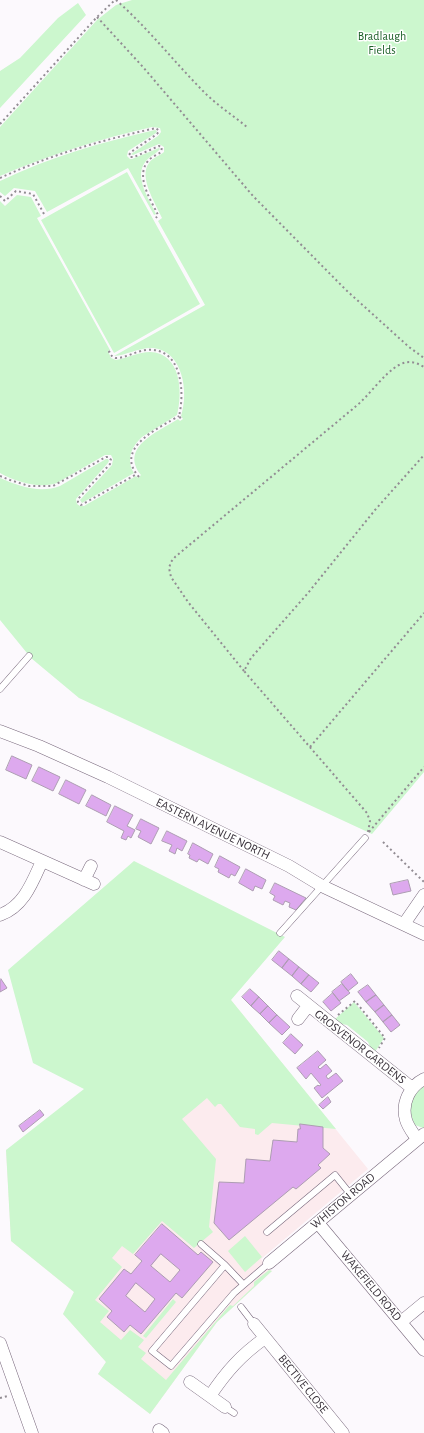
<!DOCTYPE html>
<style>
body{margin:0}
canvas{display:block;background:#fcf9fd}
</style>
<canvas width="424" height="1433"></canvas>
<script>
const ctx = document.querySelector('canvas').getContext('2d');
ctx.lineJoin = 'round';
function fillPath(path, color) { ctx.fillStyle = color; ctx.fill(path, 'evenodd'); }
function trace(path, color, width, dash) { ctx.strokeStyle = color; ctx.lineWidth = width; ctx.lineCap = dash ? 'butt' : 'round'; ctx.setLineDash(dash || []); ctx.stroke(path); }
function write(font, color, halo, rows, align = 'center') {
  ctx.font = font + ' "Alegreya Sans",sans-serif'; ctx.lineWidth = 3; ctx.setLineDash([]); ctx.textBaseline = 'middle'; ctx.strokeStyle = halo; ctx.fillStyle = color; for (const [text, x, y, turn = 0] of rows) {
    ctx.save(); ctx.translate(x, y); ctx.rotate((+turn || 0) * Math.PI / 180); ctx.textAlign = isNaN(turn) ? turn : align; if (halo) ctx.strokeText(text, 0, 0); ctx.fillText(text, 0, 0); ctx.restore();
  }
}
fillPath(new Path2D(`
 M231 1000 368 1169 261 1259 269 1269 272 1271 217 1322 150 1414 98 1374 106 1362 63 1314 74 1292 11 1241 6 1150Z`), '#fcebee');
fillPath(new Path2D(`
 M132 0H424V772L372 834 79 698 31 658 0 620V478C19 486 40 494 60 486L106 459H108L109 461 108 463 76 499 77 504 80 506H84L136 476 138 478 141 475C119 447 158 432 178 419L180 421 183 419 181 416C189 392 183 351 153 348 140 347 127 355 114 356L205 305 158 221 162 218C156 204 138 177 149 163 152 158 159 156 164 152V147L159 144 133 155 131 154 158 136 161 132 160 128 152 127C99 139 49 155 0 176V127L97 20 116 5Z
 M78 3 86 15 0 108V71L20 58 58 18Z
 M155 130 157 131 156 133 128 151 127 156 130 159H132L159 148 160 149C156 154 150 156 146 161 133 176 149 199 156 214L154 215 128 168 47 212 35 191 14 188 5 196 0 192V181C50 157 102 142 155 130Z
 M127 172 200 304 114 353 41 220Z
 M17 195 31 197 41 216 37 218 110 350 108 351 111 358 116 360C127 358 139 352 150 352 181 353 183 392 177 415L142 437C131 447 126 460 134 473L82 503 80 500 112 465 113 459 111 455H105L57 483C39 489 16 482 0 473V201L5 206Z
 M134 861 285 937 231 1000 336 1129 272 1123 258 1135 255 1134V1129L240 1127 221 1104H218L215 1107 207 1098 182 1119 216 1159 209 1227 213 1232 194 1248 162 1221 133 1254 122 1246 112 1258 122 1267 95 1300 109 1311 100 1322 121 1340 130 1330 144 1340 138 1347 146 1353 141 1359 166 1380 228 1307 230 1305 233 1306 254 1286V1282L269 1270 272 1271 217 1322 150 1414 98 1374 106 1362 63 1314 74 1292 11 1241 6 1150 84 1089 33 1063 8 970Z
 M354 1002 384 1038 375 1052 371 1049 368 1042 347 1025 337 1023 334 1020Z
 M424 1085V1127L423 1128 415 1125C410 1116 408 1104 414 1094 417 1091 421 1088 424 1085Z
 M245 1236 262 1257 245 1272 228 1251Z
 M173 1299 176 1302 146 1338 143 1336Z`), '#ccf7ce');
const building = new Path2D(`
 M12 756 32 765 26 779 6 770Z
 M39 767 60 777 53 791 32 781Z
 M66 780 86 790 79 804 59 794Z
 M92 795 111 805 106 816 86 806Z
 M115 806 133 815 127 826 135 830 131 838 128 836 126 840 121 838 124 831 107 822Z
 M141 819 159 828 151 844 138 837 141 831 136 829Z
 M167 831 187 841 182 851 177 848 175 854 169 851 172 845 162 841Z
 M193 843 213 854 208 864 199 859 197 862 189 858 190 855 188 854Z
 M220 856 240 867 235 876 231 874 229 878 218 872 219 869 215 867Z
 M246 869 266 880 262 889 255 886 253 891 239 883Z
 M408 880 411 891 393 895 390 884Z
 M275 883 306 898 296 910 289 907 290 903 285 901 283 905 273 900 275 896 270 893Z
 M279 951 289 959 282 968 272 960Z
 M289 959 299 967 292 976 282 968Z
 M299 967 309 975 301 984 292 976Z
 M351 974 358 983 348 991 341 982Z
 M309 975 319 983 311 992 301 984Z
 M1 979 7 988 0 992V980Z
 M342 984 350 993 339 1001 332 992Z
 M368 985 376 995 366 1002 358 992Z
 M250 989 259 997 251 1006 242 997Z
 M333 993 341 1003 331 1011 323 1002Z
 M376 995 384 1005 375 1012 366 1002Z
 M259 997 268 1006 260 1014 251 1006Z
 M384 1005 392 1015 383 1022 375 1012Z
 M268 1006 277 1015 269 1023 260 1014Z
 M277 1015 290 1027 282 1035 269 1023Z
 M392 1015 400 1025 391 1032 383 1022Z
 M291 1034 303 1045 295 1054 283 1043Z
 M318 1051 326 1060 318 1067 320 1069 326 1064 332 1071 326 1076 328 1079 336 1073 343 1081 322 1098 314 1088 318 1085 319 1086 321 1085 311 1073 306 1079 297 1068Z
 M328 1097 331 1102 323 1109 319 1105Z
 M40 1110 44 1115 23 1132 19 1126Z
 M300 1124 323 1127V1148L330 1154 318 1165 321 1168 296 1189 293 1187 229 1240 214 1223 219 1182 244 1183 246 1159 270 1161 273 1140 297 1142 298 1129H300Z
 M162 1224 198 1255 201 1252 213 1262 182 1298 176 1293 141 1334 130 1325 124 1332 107 1317 112 1311 99 1299 124 1269 131 1274 142 1261 135 1255ZM161 1254 180 1270 170 1282 151 1266ZM136 1283 155 1299 145 1312 126 1296Z`);
fillPath(building, '#dda9ee');
trace(building, '#ad9db2', 1);
const lane = new Path2D(`
 M0 689 29 656
 M280 933 365 838
 M267 1232 335 1175 351 1195
 M201 1244 225 1265
 M243 1284 225 1265 152 1351 171 1366 234 1293 269 1263
 M241 1307 254 1324
 M225 1407 234 1413`);
const street = new Path2D(`
 M0 731 39 746 108 777 289 866 322 886 424 934
 M0 842 94 884
 M84 880 91 866
 M0 915C24 906 32 883 42 861
 M404 924 424 895
 M297 996 412 1088
 M298 1019 308 1006
 M417 1139C413 1133 408 1127 406 1120 401 1103 410 1086 424 1079
 M318 1223 424 1350
 M269 1263 424 1134
 M401 1322 424 1303
 M254 1324 343 1433
 M0 1343 32 1433
 M190 1382 225 1407
 M210 1396C226 1372 241 1355 265 1338
 M159 1430 163 1433`);
trace(lane, '#78687c', 7);
trace(street, '#78687c', 13);
trace(new Path2D(`
 M116 0C148 28 175 63 205 93 218 106 234 116 248 128
 M97 17 143 67 253 196 346 290 409 347 424 358
 M0 124 97 17 115 0
 M0 178C50 155 102 140 156 128L159 131 157 134 131 152 129 155 130 157H134L159 146 162 147 161 152C157 155 151 157 148 161 135 177 151 200 158 215L156 218
 M0 196 5 201 16 191 33 194 44 214
 M110 351 109 352C111 355 112 357 116 358 126 358 136 351 146 350 182 346 185 392 179 416L182 420
 M0 476 10 480 29 486H53L106 457H109L111 460 110 464 78 499V502L81 505 137 474
 M139 477C113 448 159 428 179 416
 M244 671 188 602 171 577 169 568 171 562 175 557C235 507 295 457 355 407 369 396 384 373 399 365 408 360 416 362 424 367
 M310 747 424 613
 M368 832 370 821 367 813 244 671 251 658 308 593 375 510 424 455
 M369 832 424 767
 M383 842 424 882
 M338 1015 355 1001 385 1038 379 1048
 M0 1398 8 1396`), '#928c93', 2, [2, 3]);
trace(lane, '#fff', 6);
trace(street, '#fff', 12);
write('12px', '#1d6129', '#fff', [
 ["Bradlaugh",382,36],
 ["Fields",382,50]
]);
write('12px', '#38313a', '#fff', [
 ["EASTERN AVENUE NORTH",213,829,26],
 ["GROSVENOR GARDENS",360,1047,38],
 ["WHISTON ROAD",343,1201,-40],
 ["WAKEFIELD ROAD",371,1286,50],
 ["BECTIVE CLOSE",303,1384,51]
]);
</script>
